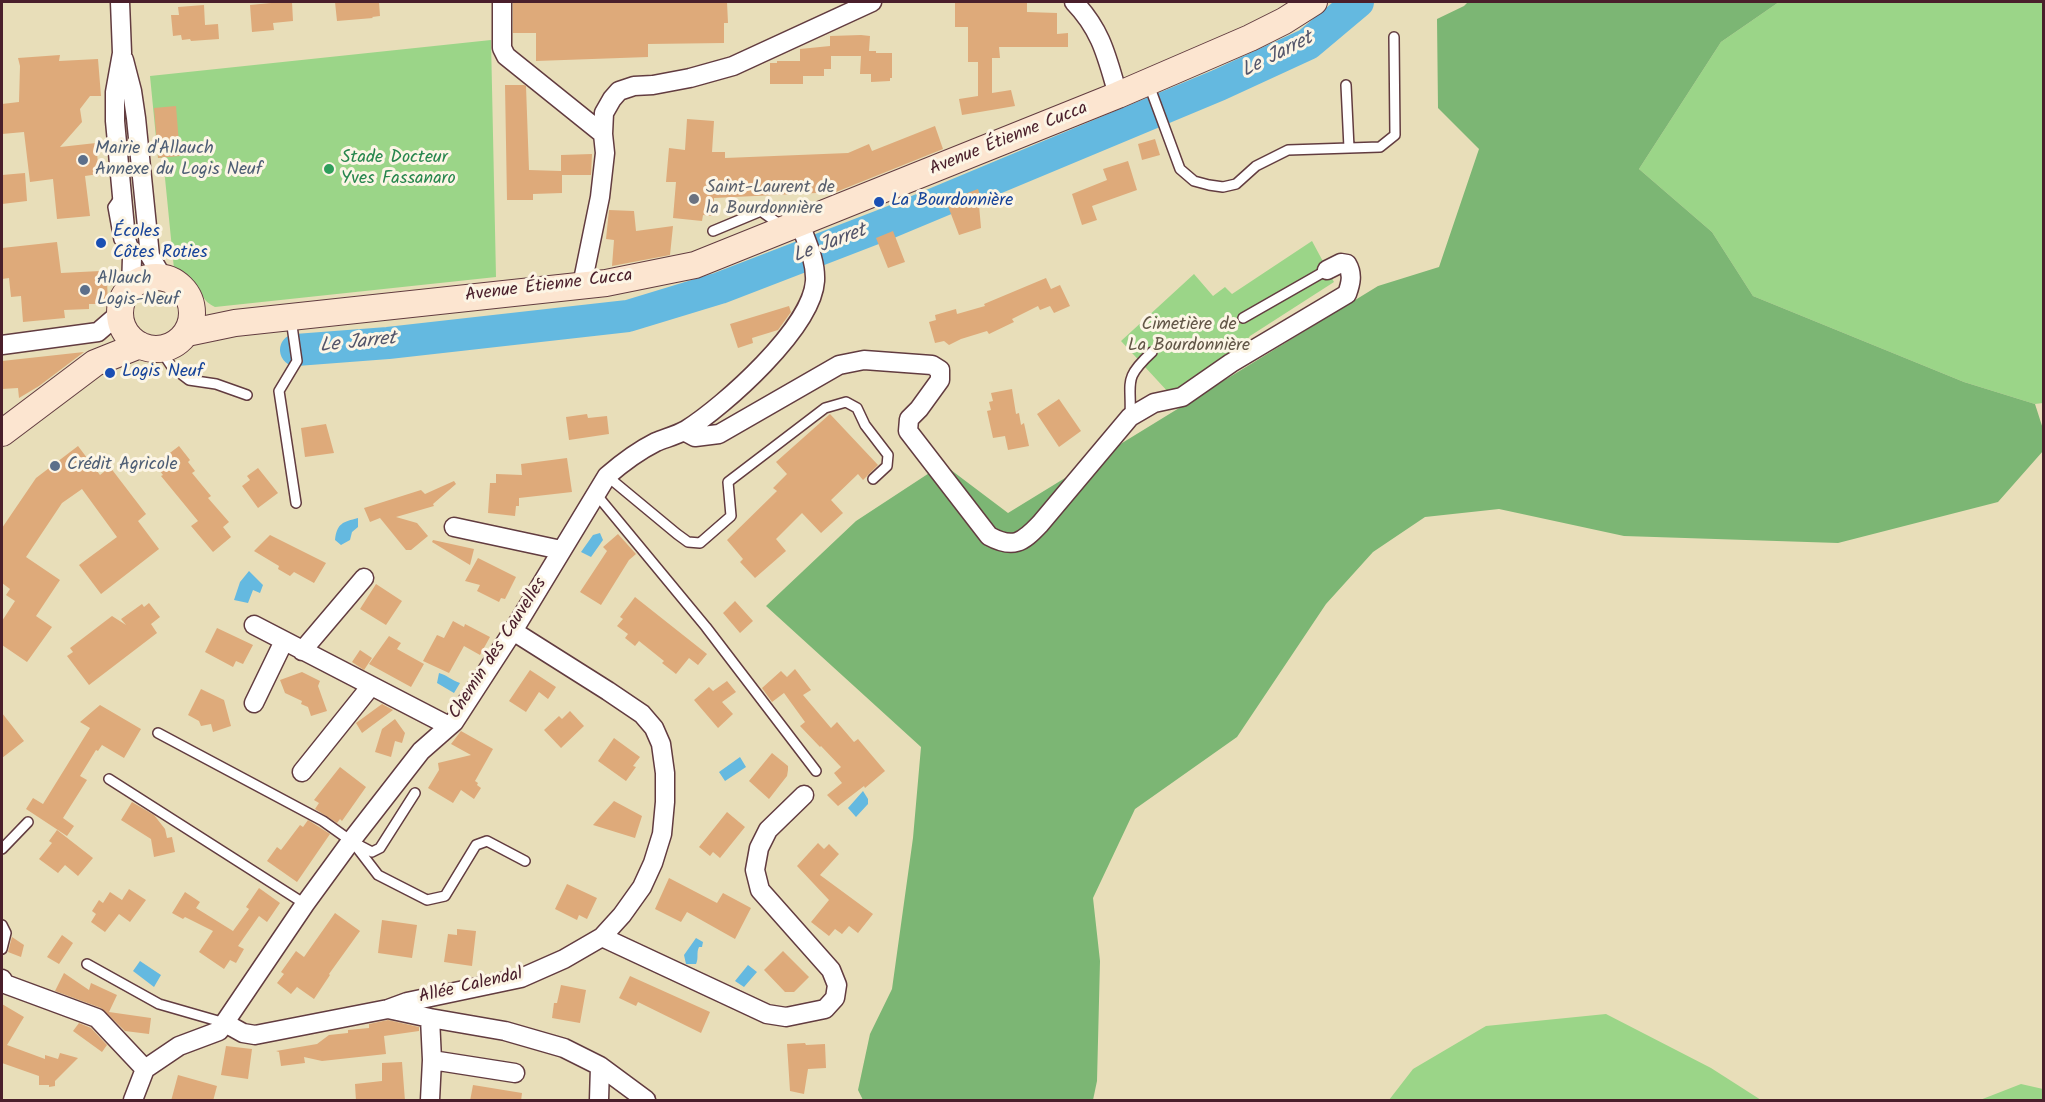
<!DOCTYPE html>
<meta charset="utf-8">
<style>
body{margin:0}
#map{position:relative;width:2045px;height:1102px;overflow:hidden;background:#e8deb9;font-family:Kalam,sans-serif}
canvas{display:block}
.frame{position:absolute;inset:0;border:3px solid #4a1f2b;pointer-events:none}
</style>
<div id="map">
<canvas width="2045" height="1102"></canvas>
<div class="frame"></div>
</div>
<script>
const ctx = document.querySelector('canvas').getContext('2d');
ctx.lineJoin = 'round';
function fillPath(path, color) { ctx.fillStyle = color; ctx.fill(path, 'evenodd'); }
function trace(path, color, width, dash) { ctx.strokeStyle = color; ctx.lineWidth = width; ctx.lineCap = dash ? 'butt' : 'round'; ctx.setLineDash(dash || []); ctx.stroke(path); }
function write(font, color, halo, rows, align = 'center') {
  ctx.font = font + ' Kalam,sans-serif'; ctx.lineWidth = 6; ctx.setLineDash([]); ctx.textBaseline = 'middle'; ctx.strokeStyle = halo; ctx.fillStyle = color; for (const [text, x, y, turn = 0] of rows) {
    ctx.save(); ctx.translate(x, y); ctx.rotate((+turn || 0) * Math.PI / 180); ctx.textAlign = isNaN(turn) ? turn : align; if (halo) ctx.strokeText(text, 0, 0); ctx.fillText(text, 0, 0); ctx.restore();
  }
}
fillPath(new Path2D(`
 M1779 2H2043V403L2035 404 1964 382 1753 296 1712 232 1639 169 1721 42Z
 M491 40 496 277 215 307C201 300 205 296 195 284 190 278 182 273 174 269L163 158H158L150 76Z
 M1312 241 1334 282 1250 336 1237 354 1179 393H1169L1121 341 1194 274 1213 296 1225 287 1232 294Z
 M1606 1014 1711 1068 1761 1100H1389L1413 1069 1486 1026Z
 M2021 1084 2043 1089V1100H1980Z`), '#9bd588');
fillPath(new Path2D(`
 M1468 2H1779L1721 42 1639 169 1712 232 1753 296 1964 382 2035 404 2043 429V451L1998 502 1838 543 1624 536 1499 509 1425 517 1373 552 1326 604 1237 737 1135 809 1093 898 1100 961 1097 1081 1093 1100H863L858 1090 870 1034 892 989 913 838 921 747 766 606 856 521 943 464 1008 513 1378 286 1439 267 1479 149 1438 108 1437 19 1464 6Z`), '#7cb674');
fillPath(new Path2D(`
 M358 518V527L352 532 350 540 341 545 335 540C337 523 343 522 358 518Z
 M600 533 603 540 591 557 581 552 593 535Z
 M249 571 263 585 260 593 253 590 248 603 234 600 240 582Z
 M439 673C447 675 451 680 460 683L454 693 437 683Z
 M740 757 746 767 725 781 719 772Z
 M863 791 868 799V804L856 817 848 808Z
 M696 938 703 942 702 947H699C696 953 699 958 696 964H686L684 955Z
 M140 961 161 975 154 987 133 971Z
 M748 965 757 972 744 987 735 981Z`), '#64b9e0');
trace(new Path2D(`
 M296 350 388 343 628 316 720 288 886 224 1219 85 1308 44 1358 2`), '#64b9e0', 32);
fillPath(new Path2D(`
 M282 2H292L293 21 273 23 274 30 252 32 250 5Z
 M335 2H379L380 16 372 17 373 18 337 21Z
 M513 2H727L728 23H724V43L648 44V57L536 61V33H513Z
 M955 2H1027V12L1057 13V34L1068 33V47H999L1000 58H992V93L1011 90 1015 106 962 115 959 99 978 96V62H968V27H955Z
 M204 5 205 25 218 24 219 39 191 41 190 39 182 40 181 35 173 36 171 15H179L178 7Z
 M861 35 870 36 869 51H876V53H892V78H890V81L871 82V74H860L861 56H831V69H824V76H803V84H770V63H777V61H800V49L830 46V36Z
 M60 55 59 61 98 59 101 96H90L80 109 82 122 60 147 96 143 99 174 85 176 90 216 57 219 53 179 30 182 24 132 2 134V104L19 102 20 66 18 58Z
 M505 85H524L526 86 529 170 561 171V155L592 154 591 175H562V193L533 194V200H507Z
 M176 106 180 156 158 158 154 108Z
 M687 119 714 121 712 152H725V158L848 153 869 144 872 151 935 126 943 149 836 192 714 198 713 216 703 215 702 221 673 218 676 182H666L669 148 685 150Z
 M1155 139 1160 155 1142 160 1138 144Z
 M1128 161 1137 190 1092 206 1097 220 1082 225 1072 194 1107 180 1103 169Z
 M25 173 27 201 2 204V175Z
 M978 189 983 204 979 205 981 228 959 235 946 201Z
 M609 210 634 211 636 231 673 226 670 255 612 266 614 240 606 239Z
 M893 231 905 262 888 268 876 238Z
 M57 242 61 273 100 271 101 281H107L108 304H89V309L64 310 65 318 23 322 21 296 11 297 9 278 2 279V248Z
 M1046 278 1051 289 1060 285 1070 306 1054 313 1050 306 1040 310 1038 306 1012 319 1014 322 989 334 987 331 961 339 949 345 944 341 935 343 929 322 936 320 935 315 956 309 957 314 985 306 984 304Z
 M789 306 791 312 778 330 752 338 753 343 738 348 730 324Z
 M84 352 39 386 19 398 18 388 2 389V361Z
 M1012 389 1016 414 1019 413 1021 425 1024 423 1029 446 1008 450 1005 436 993 438 987 411 991 410 989 402 993 401 991 393Z
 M1059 399 1081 431 1059 447 1037 414Z
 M587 414 588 418 607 416 609 434 569 440 566 417Z
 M830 414 878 465 863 480 858 474 831 500 843 513 821 533 802 513 776 539 786 551 755 578 740 562 743 559 727 540 777 491 773 488 787 474 776 462Z
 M326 424 334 453 305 457 301 428Z
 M78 446 100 475 110 467 146 514 138 521 159 549 101 594 79 565 117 537 82 489 62 503 26 557 60 580 36 616 52 627 27 662 2 645V621L15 601 6 595 10 589 2 583V528L36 478Z
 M179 446 190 460 188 462 195 471 192 473 211 496 208 498 229 522 223 527 231 537 213 552 191 526 198 521 161 476 163 475 160 471 167 465 162 459Z
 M567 458 572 492 519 498V506H516L515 516 488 513 490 483H496V474L522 475 521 464Z
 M258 468 278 493 258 508 242 486 250 480 247 476Z
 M454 481 456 484 433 504 434 506 396 517 417 523 428 536 411 550H406L380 518 370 522 364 508 421 490 425 494Z
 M618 534 636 554 629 560 601 605 580 592 607 551 603 547Z
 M270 535 326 563 314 583 294 572 290 576 278 569 279 566 254 551Z
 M433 540 474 549 470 565 432 542Z
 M478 558 516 577 505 599 501 598 499 602 477 591 480 585 465 581Z
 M376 584 402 601 386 625 360 609Z
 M635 597 707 654 698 665 689 658 676 674 662 663 664 661 639 641 635 646 625 638 628 634 617 626 623 619 620 617Z
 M735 601 753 621 740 633 723 613Z
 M149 603 160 617 151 624 157 633 89 685 67 656 73 652 70 648 112 616 126 625 121 619 142 604 144 607Z
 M453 621 464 627 465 624 490 637 480 655 464 646 449 673 423 661 437 635 444 638Z
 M217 628 253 645 243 664 236 661 233 667 205 652Z
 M389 636 401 643 397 649 424 664 411 687 369 664Z
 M360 650 372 658 364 670 352 662Z
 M795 669 811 690 803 695 831 728 837 722 854 742 858 739 885 771 865 788 864 786 838 806 827 795 842 783 834 773 841 767 821 746 820 747 800 726 805 722 784 693 772 702 762 688 781 671 787 677Z
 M530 670 556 687 548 699 539 692 526 712 509 701Z
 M302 672 320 681 318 686 327 711 311 716 308 707 301 704 302 701 285 693 280 680Z
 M727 681 736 692 722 702 733 714 718 728 694 700 709 687 713 691Z
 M201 689 224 700 231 726 213 732 211 724 201 726 199 721 188 715Z
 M382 704 393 710 362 733 356 723Z
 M100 705 141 729 124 758 102 745 98 751 96 750 80 776 87 780 63 818 74 826 67 836 26 809 33 798 43 804 90 728 80 722Z
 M570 711 584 726 561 748 544 730 559 716 562 719Z
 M2 713 24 741 2 758Z
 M395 719 405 733 402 743 395 741 391 757 375 752 382 729Z
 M461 731 493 749 475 781 478 783 477 785 481 788 474 799 461 790 453 803 428 788 439 770 438 763 471 755 451 744Z
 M614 738 640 757 633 766 636 767 626 781 598 761Z
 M772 753 788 766V770L787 776 769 799 749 781Z
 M340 767 366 787 342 821 340 819 337 823 315 809 319 803 314 800Z
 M614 801 642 816 635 838 593 825Z
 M132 802 154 815 165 829 167 838 172 837 175 852 154 857 151 839 121 820Z
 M727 812 745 827 720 858 713 852 710 856 699 847Z
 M308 820 330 834 297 882 267 861 277 847 281 850 300 825 303 827Z
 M57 830 93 858 78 876 65 865 58 873 39 859 52 843 49 841Z
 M818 843 824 849 829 844 839 854 820 875 873 914 858 933 849 926 842 934 835 929 829 936 811 922 829 900 797 866Z
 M669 878 717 903 723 893 751 908 735 939 687 912 681 922 655 909Z
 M567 884 597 898 587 919 579 915 577 920 555 909Z
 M259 888 280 903 267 922 259 916 238 946 244 949 236 963 230 960 224 969 199 952 213 931 185 917 183 919 172 913 185 892 200 902 196 908 233 931 249 909 246 907Z
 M129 889 146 900 130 922 119 914 105 932 91 922 96 914 92 911 99 900 103 903 110 892 122 900Z
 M335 913 360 931 329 974 330 975 314 999 297 987 291 994 277 983 284 974 281 972 296 951 304 957Z
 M382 920 417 925 412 958 378 953Z
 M457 929 476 931 472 966 444 962 448 934 457 935Z
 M62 935 73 943 59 964 47 957Z
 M12 937 24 945 21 957 8 952Z
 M783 951 809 977 794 992H785L764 970Z
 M64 973 89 990 91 983 117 995 109 1012 151 1018 149 1034 125 1031 101 1008 55 991Z
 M630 976 710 1012 701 1033 638 1002 636 1006 619 998Z
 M561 985 586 990 580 1023 552 1018 554 1003H557Z
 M2 1004 24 1017 7 1045 45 1059V1055L58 1059 60 1053 78 1058 55 1081V1086L49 1087V1085H39V1076L2 1063Z
 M388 1020 419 1027V1031L384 1036 386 1054 322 1061 304 1057 305 1063 281 1066 279 1052 276 1051 317 1044 329 1035 348 1033V1030L369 1028V1024Z
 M79 1023 91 1028 107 1045 102 1052 73 1031Z
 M805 1043 806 1045 825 1044 826 1068 808 1069 804 1094 790 1091 787 1044Z
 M226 1046 252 1049 248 1079 221 1075Z
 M402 1062 405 1101H356L355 1084 382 1081V1063Z
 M178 1075 217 1086 213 1101H171Z
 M473 1085 522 1093 521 1101H470Z`), '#deaa7a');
const service = new Path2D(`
 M1149 85 1180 169 1194 181 1209 185 1223 187 1236 184 1256 166 1288 150 1380 147 1395 135 1394 37
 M1346 85 1349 148
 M713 231 761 211 782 226
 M119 240 113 207 120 197
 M1243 318 1327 270
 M291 319 297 361 279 391 296 503
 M160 349 172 367 189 380 216 384 247 395
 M1130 417C1132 381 1122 380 1152 352
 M607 476 677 534 688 542 700 543 731 516 728 482 825 408 846 402 857 408 865 425 888 455 887 466 873 479
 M596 494 706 627 816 771
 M158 733 323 821 351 841 372 852 380 848 415 793
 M109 779 305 904
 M355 845 378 875 427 900 445 896 476 845 487 841 525 861
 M2 849 28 822
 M2 925 6 933 2 949
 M87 964 159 1004 225 1023`);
const minor = new Path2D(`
 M120 2 122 53 115 92V121L126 239 132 258 131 288
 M502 2V48L506 56 603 134
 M1074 2C1102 31 1107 58 1118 95
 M124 60 132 91 136 118 150 256 163 278
 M582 285 600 197 605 153 603 134 604 113 612 99 619 91 634 86 653 85 690 78 733 66 872 2
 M2 345 98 332 120 313
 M684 431 695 437 719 434 839 365 864 360 932 365 940 370V380L919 409 909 419 908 431 989 536C1013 549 1022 543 1040 524L1130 417 1154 403 1182 397 1231 363 1347 294C1351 283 1353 274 1347 264L1341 263 1327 270
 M454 527 561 550
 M254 625 449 726
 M302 651 364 578
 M254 703 284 641
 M302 772 371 686
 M602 937 767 1014 786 1017 825 1009 835 998 837 985 831 970 760 890 755 870 759 848 768 830 804 795
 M2 979 5 984 97 1018 145 1069
 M388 1009 430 1018 432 1060 430 1100
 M430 1018 505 1031 564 1048 600 1066 599 1100
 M225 1023 243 1033 255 1035 388 1009 407 1002 521 978 564 959 602 937 622 915 642 887 653 863 662 834 665 802V773L661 744 654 728 642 714 608 691 513 631
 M432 1060 515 1073
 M600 1066 646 1100
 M133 1100 145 1069 179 1046 219 1031 305 904 351 841 421 751 454 722 513 631 607 476C622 463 638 451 656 442 666 438 677 435 686 430 724 406 812 328 815 281 816 261 807 243 800 224`);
const secondary = new Path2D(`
 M120 313a36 36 0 1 1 72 0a36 36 0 1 1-72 0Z
 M187 333 235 323 606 283 695 265 1118 95 1250 38 1284 21 1314 2
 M2 433 95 363 140 345`);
trace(service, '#623c40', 12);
trace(minor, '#623c40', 21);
trace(secondary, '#623c40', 28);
trace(service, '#fff', 9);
trace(minor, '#fff', 18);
trace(secondary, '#fce5d0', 26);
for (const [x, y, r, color] of [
 [83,160,6,"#5c6f8a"],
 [329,169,6,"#2e9e5b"],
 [694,199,6,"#6b7280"],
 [879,202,6,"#1a4fb4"],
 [101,243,6,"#1a4fb4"],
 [85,290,6,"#5c6f8a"],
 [110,373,6,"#1a4fb4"],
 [55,466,6,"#5c6f8a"]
]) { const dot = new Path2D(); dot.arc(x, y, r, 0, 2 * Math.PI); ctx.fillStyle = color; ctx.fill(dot); trace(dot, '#fcf5e5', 2); }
write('18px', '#4a1f2b', '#fcf5e5', [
 ["Avenue Étienne Cucca",1009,140,-22],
 ["Avenue Étienne Cucca",549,287,-7],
 ["Chemin des Cauvelles",499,649,-57],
 ["Allée Calendal",471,987,-13]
]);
write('18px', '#4e5e75', '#fcf5e5', [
 ["Mairie d'Allauch",95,150],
 ["Annexe du Logis Neuf",95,171],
 ["Allauch",97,280],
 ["Logis-Neuf",97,301],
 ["Crédit Agricole",67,466]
], 'left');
write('18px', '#27864d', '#fcf5e5', [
 ["Stade Docteur",341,159],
 ["Yves Fassanaro",341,180]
], 'left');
write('18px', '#5b616d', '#fcf5e5', [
 ["Saint-Laurent de",706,189],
 ["la Bourdonnière",706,210]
], 'left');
write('18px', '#164399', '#fcf5e5', [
 ["La Bourdonnière",891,202],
 ["Écoles",113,233],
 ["Côtes Roties",113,254],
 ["Logis Neuf",122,373]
], 'left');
write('18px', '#625647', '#fcf5e5', [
 ["Cimetière de",1189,326],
 ["La Bourdonnière",1189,347]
]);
write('italic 20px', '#53556a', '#fcf5e5', [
 ["Le Jarret",1278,56,-27],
 ["Le Jarret",830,245,-21],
 ["Le Jarret",358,344,-6]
]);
</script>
